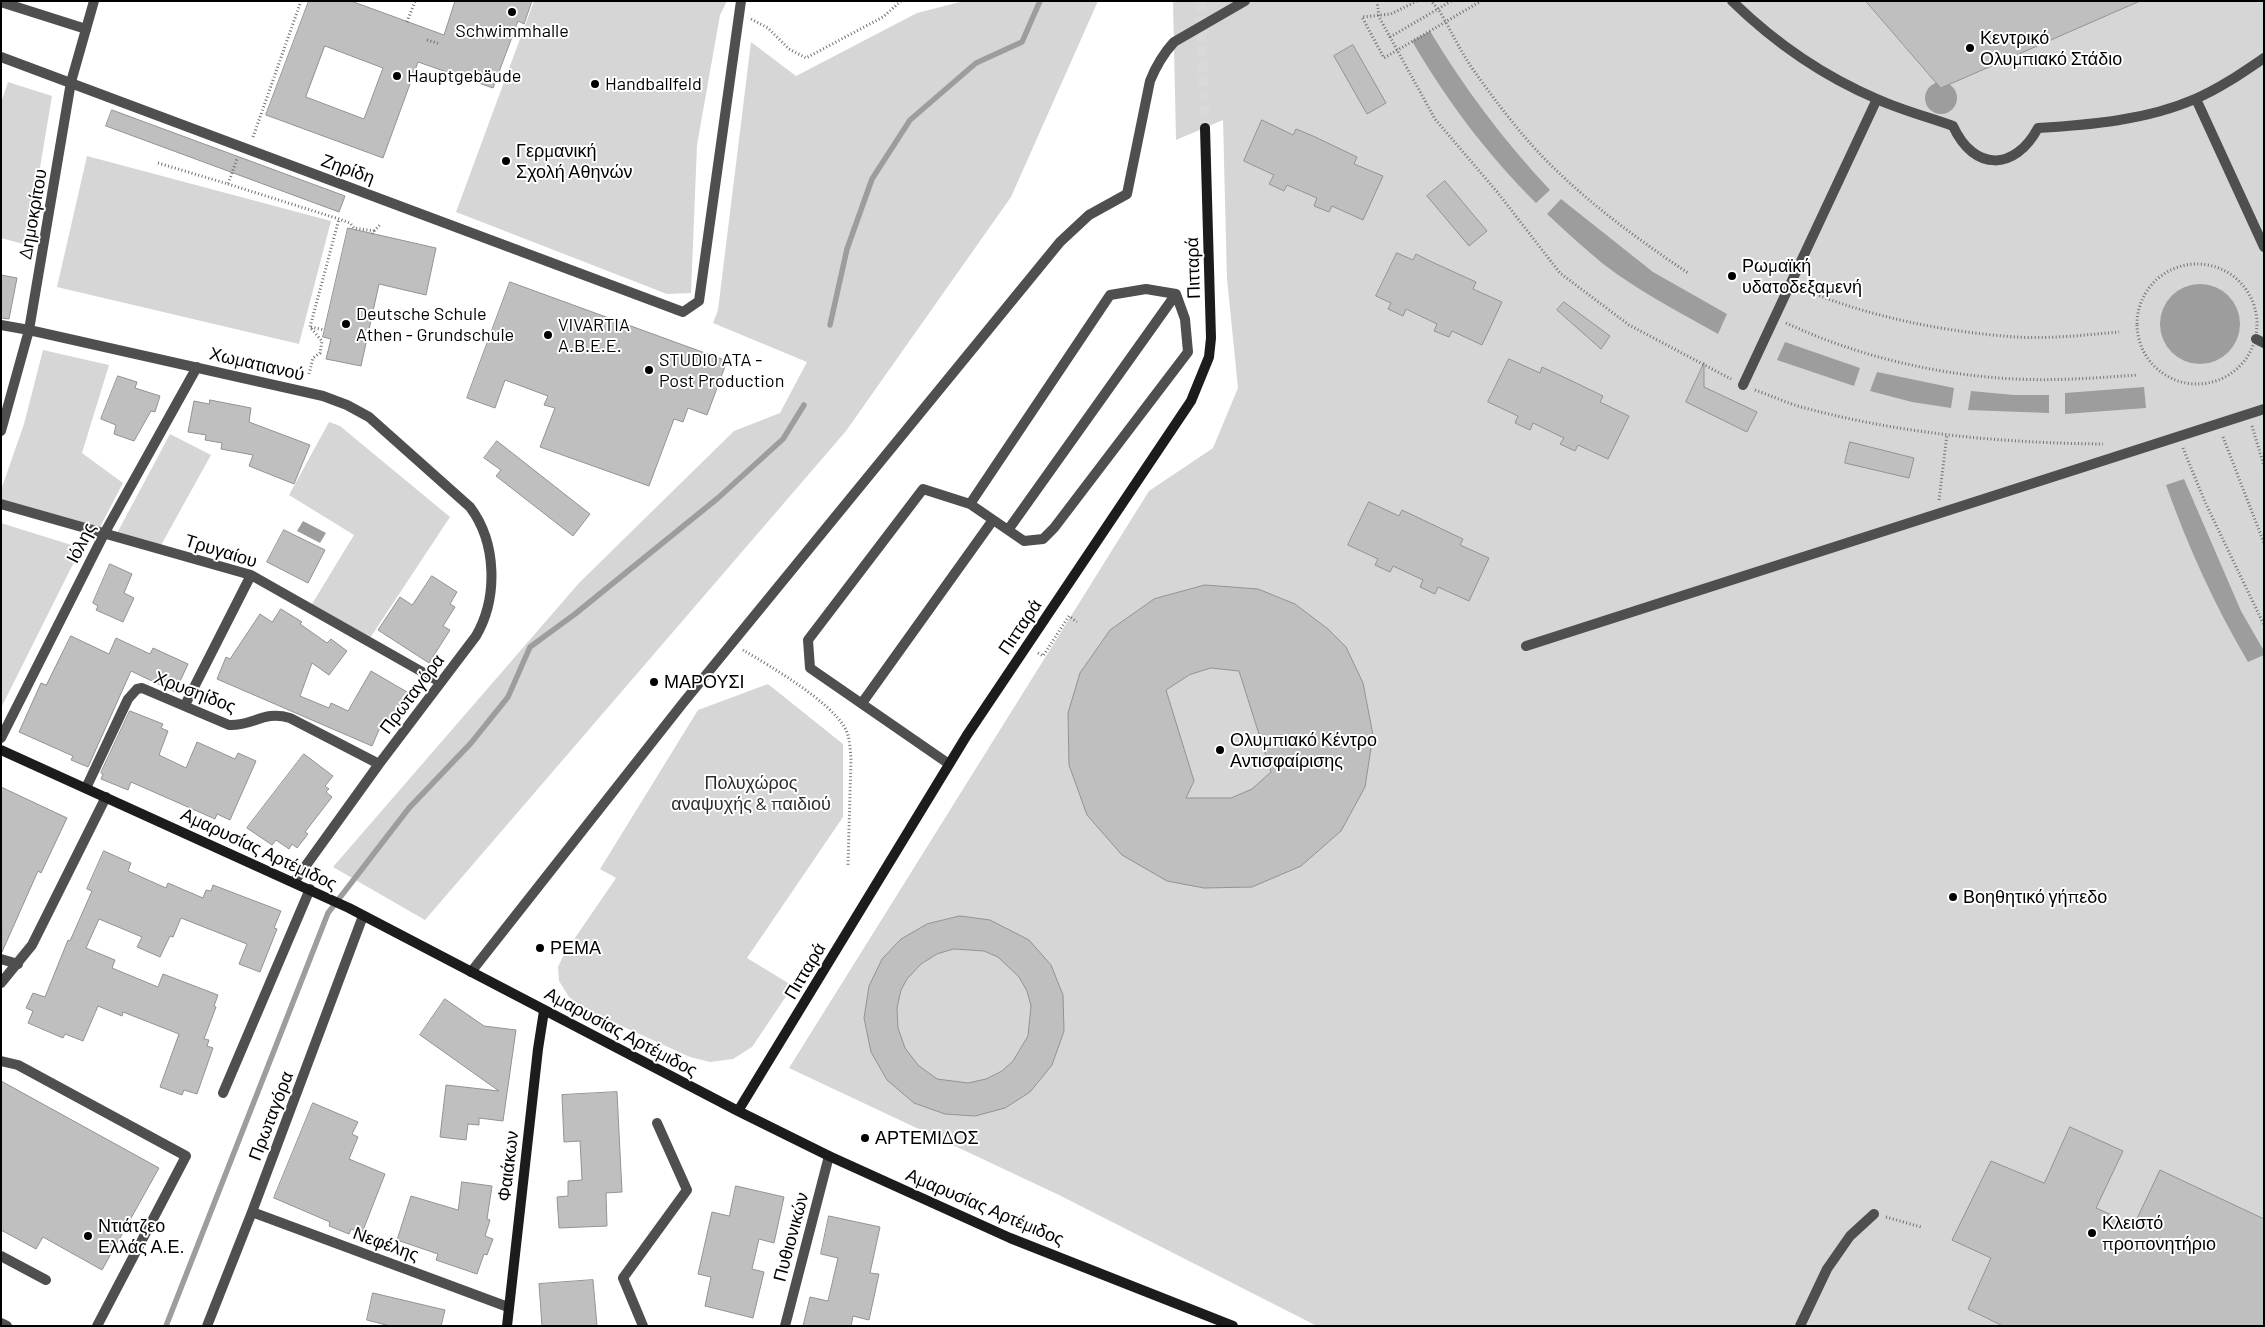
<!DOCTYPE html>
<meta charset="utf-8">
<style>
body{margin:0}
#map{position:relative;width:2265px;height:1327px;overflow:hidden;background:#fff;font-family:Barlow,sans-serif}
canvas{display:block}
.frame{position:absolute;inset:0;border:2px solid #000;pointer-events:none}
</style>
<div id="map">
<canvas width="2265" height="1327"></canvas>
<div class="frame"></div>
</div>
<script>
const ctx = document.querySelector('canvas').getContext('2d');
ctx.lineJoin = 'round';
function fillPath(path, color) { ctx.fillStyle = color; ctx.fill(path, 'evenodd'); }
function trace(path, color, width, dash) { ctx.strokeStyle = color; ctx.lineWidth = width; ctx.lineCap = dash ? 'butt' : 'round'; ctx.setLineDash(dash || []); ctx.stroke(path); }
function write(font, color, halo, rows, align = 'center') {
  ctx.font = font + ' Barlow,sans-serif'; ctx.lineWidth = 4; ctx.setLineDash([]); ctx.textBaseline = 'middle'; ctx.strokeStyle = halo; ctx.fillStyle = color; for (const [text, x, y, turn = 0] of rows) {
    ctx.save(); ctx.translate(x, y); ctx.rotate((+turn || 0) * Math.PI / 180); ctx.textAlign = isNaN(turn) ? turn : align; if (halo) ctx.strokeText(text, 0, 0); ctx.fillText(text, 0, 0); ctx.restore();
  }
}
fillPath(new Path2D(`
 M534 1H727L720 15 697 145 691 293 667 294 456 212Z
 M964 1H1098L1011 197 846 431 425 920 333 867 579 583 734 431 780 413 807 362 713 323 718 310 751 42 796 76 917 13Z
 M1173 1H2264V1326H1317L1059 1195 789 1068 1149 491 1213 448 1238 388 1227 279 1223 120 1176 140Z
 M8 82 52 96 27 245 1 238V103Z
 M87 156 331 221 299 344 57 287Z
 M43 350 109 365 82 453 123 483 98 531 1 499V490L24 424Z
 M329 422 340 426 450 517 370 638 312 604 354 535 289 495Z
 M170 434 211 455 160 547 116 535Z
 M1 523 81 548 1 708Z
 M768 684 843 744V817L747 958 793 986 752 1047 733 1059 710 1062 690 1057 584 1009 569 997 559 981 558 967 564 954 616 878 600 869 698 710Z`), '#d6d6d6');
fillPath(new Path2D(`
 M1430 31C1464 88 1504 141 1550 190L1536 203C1487 154 1447 101 1412 41Z
 M1925 98a16 16 0 1 1 32 0a16 16 0 1 1-32 0Z
 M1561 199 1653 272 1727 314 1718 334C1679 312 1638 291 1602 263 1583 247 1565 231 1547 214Z
 M2160 324a40 40 0 1 1 80 0a40 40 0 1 1-80 0Z
 M1785 342 1860 368 1854 386 1777 360Z
 M1877 372 1954 388 1951 408 1912 402 1870 391Z
 M2144 387 2146 408 2065 414V393Z
 M1971 391 2014 395H2049V413L1968 410Z
 M2184 479 2241 611 2264 651V655L2248 662C2215 606 2188 547 2166 485Z
 M303 521 326 533 320 543 297 531Z`), '#9d9d9d');
trace(new Path2D(`
 M830 325 847 249 872 179 910 120 976 63 1022 42 1040 1
 M166 1326 328 913 409 808 471 743 508 697 530 647 575 614 718 498 783 439 804 405`), '#9d9d9d', 5.5);
const building = new Path2D(`
 M309 1H351L444 35 455 1H532L524 24 518 21 493 88 418 62 383 158 266 115ZM325 46 383 68 364 119 306 97Z
 M1866 1H2140L1941 88Z
 M1353 45 1386 103 1367 114 1334 56Z
 M112 110 345 196 339 212 106 126Z
 M1262 120 1293 135 1296 129 1313 136 1357 157 1354 164 1383 176 1363 220 1332 206 1329 212 1314 206 1317 198 1287 185 1284 191 1269 184 1274 175 1244 161Z
 M1445 181 1487 231 1469 246 1427 196Z
 M348 228 436 248 426 295 379 284 361 366 326 359 331 339 323 337Z
 M1397 253 1413 260 1416 254 1432 262 1476 282 1473 289 1502 302 1482 345 1452 331 1449 337 1434 331 1437 324 1406 309 1403 316 1388 309 1391 303 1376 296Z
 M1 275 17 278 9 319 1 318Z
 M510 282 727 361 707 415 688 408 683 422 674 419 649 486 540 447 555 408 544 405 548 396 505 380 495 408 467 398Z
 M1564 302 1610 336 1601 349 1557 310Z
 M1509 359 1540 373 1542 367 1572 381 1603 396 1600 402 1629 416 1608 459 1578 445 1575 451 1560 444 1564 438 1533 423 1530 430 1515 423 1518 416 1488 402Z
 M1704 363V387L1757 412 1747 432 1686 402Z
 M118 376 137 382 135 388 160 396 155 412 151 411 134 441 114 434 116 425 101 419Z
 M210 400 251 408 249 422 310 445 294 484 249 466 253 455 221 449 222 443 205 440 206 435 188 432 194 401 209 404Z
 M497 441 590 514 573 536 496 476 501 470 484 458Z
 M1850 442 1914 458 1909 478 1845 463Z
 M1369 502 1399 516 1402 510 1463 539 1460 545 1489 558 1469 601 1438 587 1435 594 1420 587 1423 580 1393 566 1390 572 1375 565 1378 559 1348 545Z
 M284 530 325 550 308 583 267 562Z
 M110 564 132 574 124 593 134 598 123 622 96 610 98 606 93 603Z
 M432 576 457 592 450 604 455 607 443 626 450 630 429 663 378 630 400 597 412 605Z
 M1205 585 1258 589 1295 604 1328 629 1346 647 1363 683 1373 735 1365 787 1341 831 1301 866 1252 887 1204 888 1167 881 1122 855 1087 815 1069 765 1068 713 1080 673 1110 630 1154 599ZM1211 668 1239 671 1271 772 1252 789 1231 798H1186L1194 781 1166 690 1189 675Z
 M281 609 302 622 300 624 327 643 331 639 347 651 329 675 312 663 300 696 329 708 331 703 348 711 371 671 407 692 391 720 385 716 372 746 217 679 226 657 230 659 260 614 272 622Z
 M71 636 109 654 116 638 150 654 153 648 188 664 175 692 131 671 88 767 71 760 73 756 19 732 41 683 46 685Z
 M130 711 163 724 161 728 168 731 159 755 186 768 197 742 235 759 238 753 256 761 230 820 217 814 215 819 131 782 128 790 101 779 103 774 101 773Z
 M304 754 333 776 325 786 329 789 326 792 332 797 305 832 308 834 297 848 292 844 289 849 276 840 272 845 247 828Z
 M1 787 67 818 41 873 38 871 2 952Z
 M104 851 131 863 128 871 166 888 168 883 203 898 206 890 211 891 213 885 281 911 274 928 277 929 260 972 239 964 247 944 181 918 173 937 170 936 160 957 137 947 142 937 99 919 86 948 115 960 112 968 158 987 163 974 218 995 214 1006 216 1007 204 1039 209 1040 207 1046 213 1048 197 1094 184 1090 182 1095 160 1087 179 1034 123 1012 122 1016 98 1006 83 1041 65 1034 63 1038 28 1023 33 1011 26 1008 33 993 45 997 68 940 70 941 92 891 87 889Z
 M960 916 990 920 1029 940 1051 965 1063 995 1064 1031 1052 1065 1030 1092 1005 1108 975 1116 945 1114 914 1103 887 1080 871 1052 864 1018 869 986 882 959 901 939 927 924ZM954 949 984 951 998 957 1019 977 1027 991 1031 1006 1028 1036 1013 1061 1002 1071 986 1079 968 1083 937 1079 918 1065 905 1048 898 1028 897 1008 901 990 907 979 921 964 937 954Z
 M445 999 484 1026 516 1030 503 1121 479 1118V1125L468 1124 466 1140 440 1137 446 1085 499 1091 420 1035Z
 M1 1081 159 1168 102 1270 43 1237 36 1249 1 1230Z
 M617 1092 622 1192 606 1193 607 1226 559 1228 557 1197 568 1196V1181L582 1180 580 1141 564 1142 562 1095Z
 M313 1103 358 1122 352 1134 358 1137 349 1159 385 1174 362 1233 351 1229 349 1234 329 1226 330 1222 274 1198Z
 M2070 1127 2123 1151 2096 1208 2134 1225 2160 1170 2264 1219V1326H2003L1968 1309 1991 1258 1952 1240 1991 1161 2044 1183Z
 M462 1182 492 1186 487 1219 490 1220 485 1236 493 1239 487 1255 484 1254 477 1274 436 1260 438 1254 397 1240 411 1196 458 1210Z
 M736 1186 784 1197 774 1243 759 1239 752 1269 764 1272 753 1318 705 1306 711 1277 698 1274 712 1212 729 1216Z
 M829 1216 880 1227 870 1273 879 1274 869 1320 853 1316 851 1326H803L810 1297 828 1301 838 1258 821 1254Z
 M593 1280 597 1326H542L539 1284Z
 M373 1293 445 1310 441 1326H390L367 1320Z`);
fillPath(building, '#bfbfbf');
trace(building, '#939393', 1);
trace(new Path2D(`
 M1200 1 1205 128`), '#d9d9d9', 10, [10, 5]);
trace(new Path2D(`
 M1377 1 1379 17 1435 119 1498 193 1560 273 1629 325 1731 379
 M1417 1 1391 14 1362 17 1384 58 1481 1
 M1451 1 1438 9C1450 28 1459 49 1472 68 1496 102 1526 142 1556 170 1596 209 1642 242 1688 273
 M751 19 768 28 789 49 806 58 883 17 901 1
 M407 22 415 1
 M1390 37 1438 9 1431 1
 M427 40 440 44
 M253 137 301 1
 M158 163 228 184 237 159
 M228 184 339 219 350 223 354 228 374 231 372 234
 M374 231 380 225
 M2137 324a60 60 0 1 1 120 0a60 60 0 1 1-120 0Z
 M1803 289C1868 317 1946 332 2016 337 2050 339 2085 335 2119 332
 M1786 323C1857 356 1936 375 2015 379 2055 381 2096 378 2137 375
 M311 327 324 330
 M309 374 313 358 320 353 322 341 310 327 339 219
 M1755 390C1772 396 1789 404 1805 408 1902 434 2003 443 2103 444
 M2252 426 2264 466
 M2223 437 2264 543
 M2183 448 2205 502 2264 625
 M1939 500 1947 434
 M743 650C770 666 830 701 845 728 850 737 850 748 851 758L848 865
 M1038 653 1043 656 1069 616 1077 622
 M1886 1217 1921 1227`), '#717171', 3, [1, 2.5]);
trace(new Path2D(`
 M1 2 86 29
 M1008 530 1176 294
 M862 703 993 520
 M949 764 810 668 808 640 923 489 970 504 1024 541 1043 539 1054 528 1188 352 1185 319 1176 294 1146 289 1110 295 970 504
 M1 1061 18 1065 186 1156 97 1326
 M1 1256 46 1280
 M643 1326 623 1278 687 1190 657 1123`), '#4f4f4f', 10);
trace(new Path2D(`
 M1732 1C1774 42 1823 76 1877 99 1901 110 1928 117 1953 126 1974 172 2015 171 2038 128 2090 125 2147 120 2195 99 2219 89 2242 73 2264 58
 M1 57 683 312 699 301 741 1
 M2196 99 2264 247
 M1 325 29 330 323 396 347 405 369 417 470 507C497 543 498 598 476 636L379 764 294 882
 M2256 339 2264 343
 M1743 385 1877 99
 M1 431 29 330 71 82 94 1
 M1 504 251 575 440 682
 M1526 646 2264 409
 M185 705 251 575
 M1 738 104 534 197 367
 M86 788 128 699 137 689 142 688 229 725C254 726 263 710 290 718L379 764
 M1 959 18 964
 M471 972 683 703 1060 242 1089 215 1127 194 1150 81C1156 66 1163 54 1174 42L1245 1
 M1 983 32 945 106 797
 M223 1093 310 889
 M252 1212 508 1307
 M1 1323 7 1326
 M207 1326 252 1212 363 916
 M785 1326 829 1156
 M1800 1326 1827 1269 1850 1236 1874 1214`), '#4f4f4f', 10);
trace(new Path2D(`
 M1 750 349 908 738 1111 829 1156 1010 1238 1233 1326
 M738 1111 967 735 1191 401 1209 357 1211 338 1205 128
 M507 1326 538 1049 544 1011`), '#1c1c1c', 10);
for (const [x, y, r, color] of [
 [512,12,5,"#000"],
 [1970,48,5,"#000"],
 [397,76,5,"#000"],
 [595,84,5,"#000"],
 [506,161,5,"#000"],
 [1732,276,5,"#000"],
 [346,324,5,"#000"],
 [548,335,5,"#000"],
 [649,370,5,"#000"],
 [654,682,5,"#000"],
 [1220,750,5,"#000"],
 [1953,897,5,"#000"],
 [540,948,5,"#000"],
 [865,1138,5,"#000"],
 [2092,1233,5,"#000"],
 [88,1236,5,"#000"]
]) { const dot = new Path2D(); dot.arc(x, y, r, 0, 2 * Math.PI); ctx.fillStyle = color; ctx.fill(dot); trace(dot, '#fff', 2); }
write('18px', '#000', '#fff', [
 ["Schwimmhalle",512,31,"center"],
 ["Κεντρικό",1980,38],
 ["Ολυμπιακό Στάδιο",1980,59],
 ["Hauptgebäude",407,76],
 ["Handballfeld",605,84],
 ["Γερμανική",516,151],
 ["Σχολή Αθηνών",516,172],
 ["Ρωμαϊκή",1742,266],
 ["υδατοδεξαμενή",1742,287],
 ["Deutsche Schule",356,314],
 ["Athen - Grundschule",356,335],
 ["VIVARTIA",558,325],
 ["A.B.E.E.",558,346],
 ["STUDIO ATA -",659,360],
 ["Post Production",659,381],
 ["ΜΑΡΟΥΣΙ",664,682],
 ["Ολυμπιακό Κέντρο",1230,740],
 ["Αντισφαίρισης",1230,761],
 ["Βοηθητικό γήπεδο",1963,897],
 ["ΡΕΜΑ",550,948],
 ["ΑΡΤΕΜΙΔΟΣ",875,1138],
 ["Κλειστό",2102,1223],
 ["προπονητήριο",2102,1244],
 ["Ντιάτζεο",98,1226],
 ["Ελλάς Α.Ε.",98,1247]
], 'left');
write('18px', '#000', '#fff', [
 ["Ζηρίδη",348,169,20],
 ["Δημοκρίτου",33,214,-80],
 ["Πιτταρά",1193,268,-92],
 ["Χωματιανού",257,364,13],
 ["Ιόλης",81,543,-63],
 ["Τρυγαίου",221,551,17],
 ["Πιτταρά",1020,627,-56],
 ["Χρυσηίδος",195,692,21],
 ["Πρωταγόρα",412,694,-53],
 ["Αμαρυσίας Αρτέμιδος",259,849,25],
 ["Πιτταρά",805,971,-59],
 ["Αμαρυσίας Αρτέμιδος",621,1032,28],
 ["Πρωταγόρα",271,1116,-69],
 ["Φαιάκων",508,1166,-83],
 ["Αμαρυσίας Αρτέμιδος",985,1207,23],
 ["Πυθιονικών",791,1237,-75],
 ["Νεφέλης",386,1244,20]
]);
write('18px', '#2d2d2d', '#fff', [
 ["Πολυχώρος",751,783],
 ["αναψυχής & παιδιού",751,804]
]);
</script>
